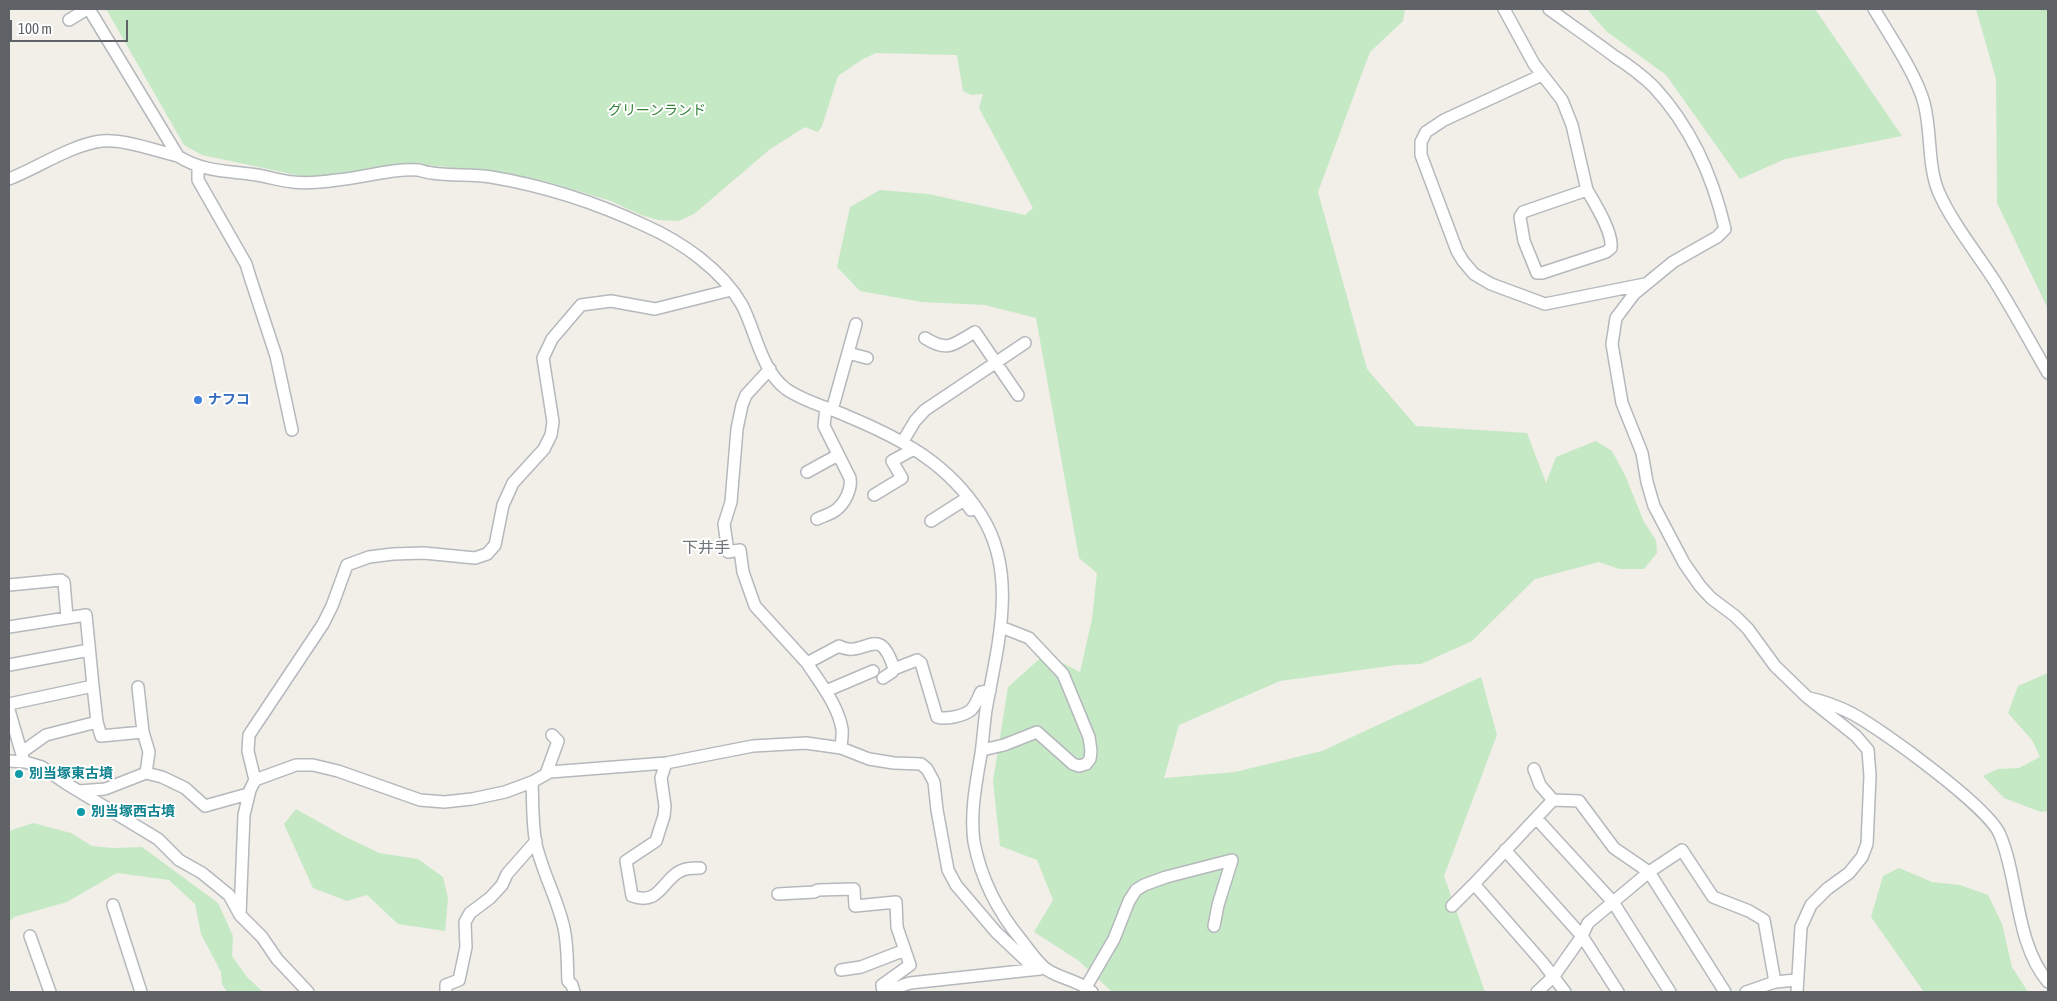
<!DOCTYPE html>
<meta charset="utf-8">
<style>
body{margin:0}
#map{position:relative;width:2057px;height:1001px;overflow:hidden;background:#f1efe8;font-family:"Asap Condensed",sans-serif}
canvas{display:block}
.frame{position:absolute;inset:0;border:10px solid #5f6368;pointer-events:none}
.scale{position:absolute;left:10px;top:20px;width:118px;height:22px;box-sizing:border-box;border:2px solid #5f6368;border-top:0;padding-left:6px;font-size:15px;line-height:18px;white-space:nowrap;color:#5f6368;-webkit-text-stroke:4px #fff;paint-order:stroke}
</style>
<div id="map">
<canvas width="2057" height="1001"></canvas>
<div class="frame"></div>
<div class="scale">100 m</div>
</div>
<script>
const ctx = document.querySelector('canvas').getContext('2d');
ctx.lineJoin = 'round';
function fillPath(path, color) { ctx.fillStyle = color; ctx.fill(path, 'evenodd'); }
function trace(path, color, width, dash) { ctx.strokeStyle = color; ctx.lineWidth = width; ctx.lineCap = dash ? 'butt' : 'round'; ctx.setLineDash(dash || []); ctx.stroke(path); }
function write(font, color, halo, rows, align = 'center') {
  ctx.font = font + ' "Asap Condensed","Noto Sans JP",sans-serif'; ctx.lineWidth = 4; ctx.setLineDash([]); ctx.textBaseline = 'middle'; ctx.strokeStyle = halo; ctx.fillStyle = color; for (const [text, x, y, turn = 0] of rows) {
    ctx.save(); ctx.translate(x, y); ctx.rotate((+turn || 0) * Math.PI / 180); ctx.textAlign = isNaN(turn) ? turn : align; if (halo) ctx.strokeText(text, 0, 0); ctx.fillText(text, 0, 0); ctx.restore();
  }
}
fillPath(new Path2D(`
 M106 9H1405L1403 21 1370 52 1318 192 1367 369 1416 426 1527 433 1546 483 1556 457 1596 441 1612 451 1625 475 1644 522 1656 540 1657 553 1644 569H1619L1599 562 1535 579 1472 641 1421 664 1397 665 1280 681 1179 725 1164 778 1235 772 1322 751 1481 677 1497 735 1444 876 1485 992H1112L1079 961 1034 932 1053 900 1037 860 1000 846 993 781 1008 687 1045 654 1080 672 1092 619 1097 573 1079 558 1036 318 985 305 922 302 860 291 837 267 850 207 880 190 928 194 1025 215 1033 208 979 108 983 94 971 95 963 91 957 55 876 53 863 59 838 76 822 126 818 132 805 127 769 150 694 214 679 221 658 220 641 215 611 201 581 192 548 182 493 171 414 164 369 168 334 176 306 177 202 155 184 145Z
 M1587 9H1815L1902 136 1785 159 1740 179 1666 75 1606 31Z
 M1976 9H2048V309L1997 203 1996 79Z
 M2048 673V811L2041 812 2004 798 1983 776 1998 769 2019 768 2040 757 2032 740 2008 713 2018 686Z
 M296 809 342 835 379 853 418 859 443 877 448 898 445 931 398 924 367 895 347 901 313 888 284 824Z
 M33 823 71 833 92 846 113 848 142 847 218 903 233 936 232 956 247 977 263 992H227L222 984 221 972 201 934 195 904 169 880 117 873 67 902 14 917 9 922V831Z
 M1899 868 1932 882 1960 885 1988 895 2002 924 2012 967 2028 992H1924L1871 917 1883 876Z`), '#c5e8c5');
const minor = new Path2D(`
 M89 9 178 156C202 172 230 171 257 175 269 177 281 181 293 182 307 184 323 182 337 180 363 178 392 168 418 170 423 171 428 173 432 173 452 176 472 174 491 177 545 186 597 203 646 226 682 242 722 270 742 305 756 332 761 370 786 389 805 402 827 407 847 416 902 439 948 463 981 515 1019 574 997 647 986 710 984 724 983 739 981 754 976 783 970 813 974 842 981 879 998 912 1022 941 1029 950 1037 962 1046 969 1060 979 1079 980 1092 992
 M1504 9 1534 64 1562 100 1572 125 1587 190
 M1549 9C1571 25 1593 40 1614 56 1628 65 1642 75 1654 87 1690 126 1713 177 1725 229L1717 237 1673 262 1634 294 1616 318 1612 344 1622 403 1642 453 1647 482 1654 506 1684 563 1700 586 1711 598 1735 616 1748 629 1775 666 1807 697 1856 736 1868 750 1870 776 1867 844 1862 857 1849 873 1827 889 1811 905 1801 927 1797 992
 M1874 9C1889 34 1917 76 1924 103 1932 133 1927 165 1939 193 1953 224 1976 252 1994 280 2013 310 2030 342 2048 373
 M69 20 87 9
 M1542 75 1444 120 1426 132 1421 142V155L1457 251 1463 261 1474 274 1491 284 1545 304 1645 284
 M198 166V180L246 264 250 277 276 356 292 430
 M9 179C37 168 73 144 102 141 125 139 156 151 178 156
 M1587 190C1595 204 1613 232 1611 248L1606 252 1542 273H1537L1524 241 1520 217 1523 212Z
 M925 338C949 353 953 344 975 332L1018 395
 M848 353 867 358
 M770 369 746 395 742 405 737 429 731 502 724 524 728 552 740 550 743 572 755 606 807 663
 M832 410 856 324
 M903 441 915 421 925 410 1025 343
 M807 472 838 455
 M874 495 902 478 892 461 914 449
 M817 519C823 516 831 514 836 510 845 503 852 489 850 478L824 426 826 408
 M931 521 964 500 971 510
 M9 585 61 580 64 582 67 617
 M9 627 86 615 93 686 9 704
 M9 665 89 650
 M883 678 892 672 894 669
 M93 686 97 722 101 736 143 732
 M138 687 143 732 149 752 146 773
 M826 691 873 671
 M1809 698C1824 701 1837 706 1851 713 1880 728 1990 808 2000 835 2019 880 2015 943 2048 982
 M9 710 23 758
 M841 748C841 742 843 735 842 729 838 705 820 683 807 663L839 646C865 660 879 620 894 669L917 660 921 663 937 717C945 720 964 716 971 710 976 705 978 698 981 692L990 691
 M982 750 1004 745 1037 732 1073 764 1079 766 1086 764 1090 759 1091 751 1089 737 1063 674 1029 638 1001 627
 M22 752 46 735 97 722
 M9 761 25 762 42 767 67 784 158 839 179 860 202 873 229 895 240 915 262 937 277 959 308 992
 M666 763 661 778 665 806 664 816 656 841 626 861 632 896C658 905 661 884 677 873 684 868 692 868 700 868
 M1534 769 1540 785 1553 800
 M546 774 558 741 552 735
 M255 780 248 751 249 735 323 624 332 606 347 565 369 557 393 554 424 553 475 558 487 554 495 545 503 505 513 483 544 449 551 435 553 422 543 358 552 339 581 305 611 301 655 309 731 290
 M532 782C533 802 532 824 536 844 542 871 556 896 563 924 568 942 567 962 568 981L572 985 574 992
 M79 791 105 789 146 773 162 777 185 788 205 806 248 794
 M1536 818 1613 902 1670 992
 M1505 850 1582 936 1618 992
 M778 894 814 892 818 890 854 889 855 906 896 902 897 927 910 965 882 985 883 992
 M113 905 141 992
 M1452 906 1474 884
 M240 915 244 815 250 790 255 780 296 765H313L338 771 420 800 444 802 472 799 505 792 532 782 550 772 666 763 753 746 806 743 841 748 869 759 894 763 921 764 927 769 934 782 937 810 948 870 956 885 996 932 1035 969
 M30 936 50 992
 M841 970 861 967 905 950
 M1086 987 1114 939 1129 901 1136 890 1144 885 1166 877 1232 860 1218 905 1214 926
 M446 992V985L459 980 466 947 465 922 470 913 490 898 502 885 507 874 536 841
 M883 992 910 983 1040 969
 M1537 992 1554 976 1582 936 1588 923 1649 872 1682 850 1713 897 1749 911 1764 920 1775 982
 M1565 992 1543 963 1474 884 1553 800 1579 801 1614 848 1649 872 1725 992
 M1746 992 1775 982 1796 980`);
trace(minor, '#b5b8bc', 14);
trace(minor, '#fff', 11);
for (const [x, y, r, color] of [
 [198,400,5,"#3f7fe0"],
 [19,774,5,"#0f9aa8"],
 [81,812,5,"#0f9aa8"]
]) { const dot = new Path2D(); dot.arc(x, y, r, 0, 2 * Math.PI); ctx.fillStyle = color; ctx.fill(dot); trace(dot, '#fff', 2); }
write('14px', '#348238', '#fff', [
 ["グリーンランド",657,111]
]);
write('bold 14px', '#366cbe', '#fff', [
 ["ナフコ",208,400]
], 'left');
write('bold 14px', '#0d838f', '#fff', [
 ["別当塚東古墳",29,774],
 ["別当塚西古墳",91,812]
], 'left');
write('16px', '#70757a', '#fff', [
 ["下井手",706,548]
]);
</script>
